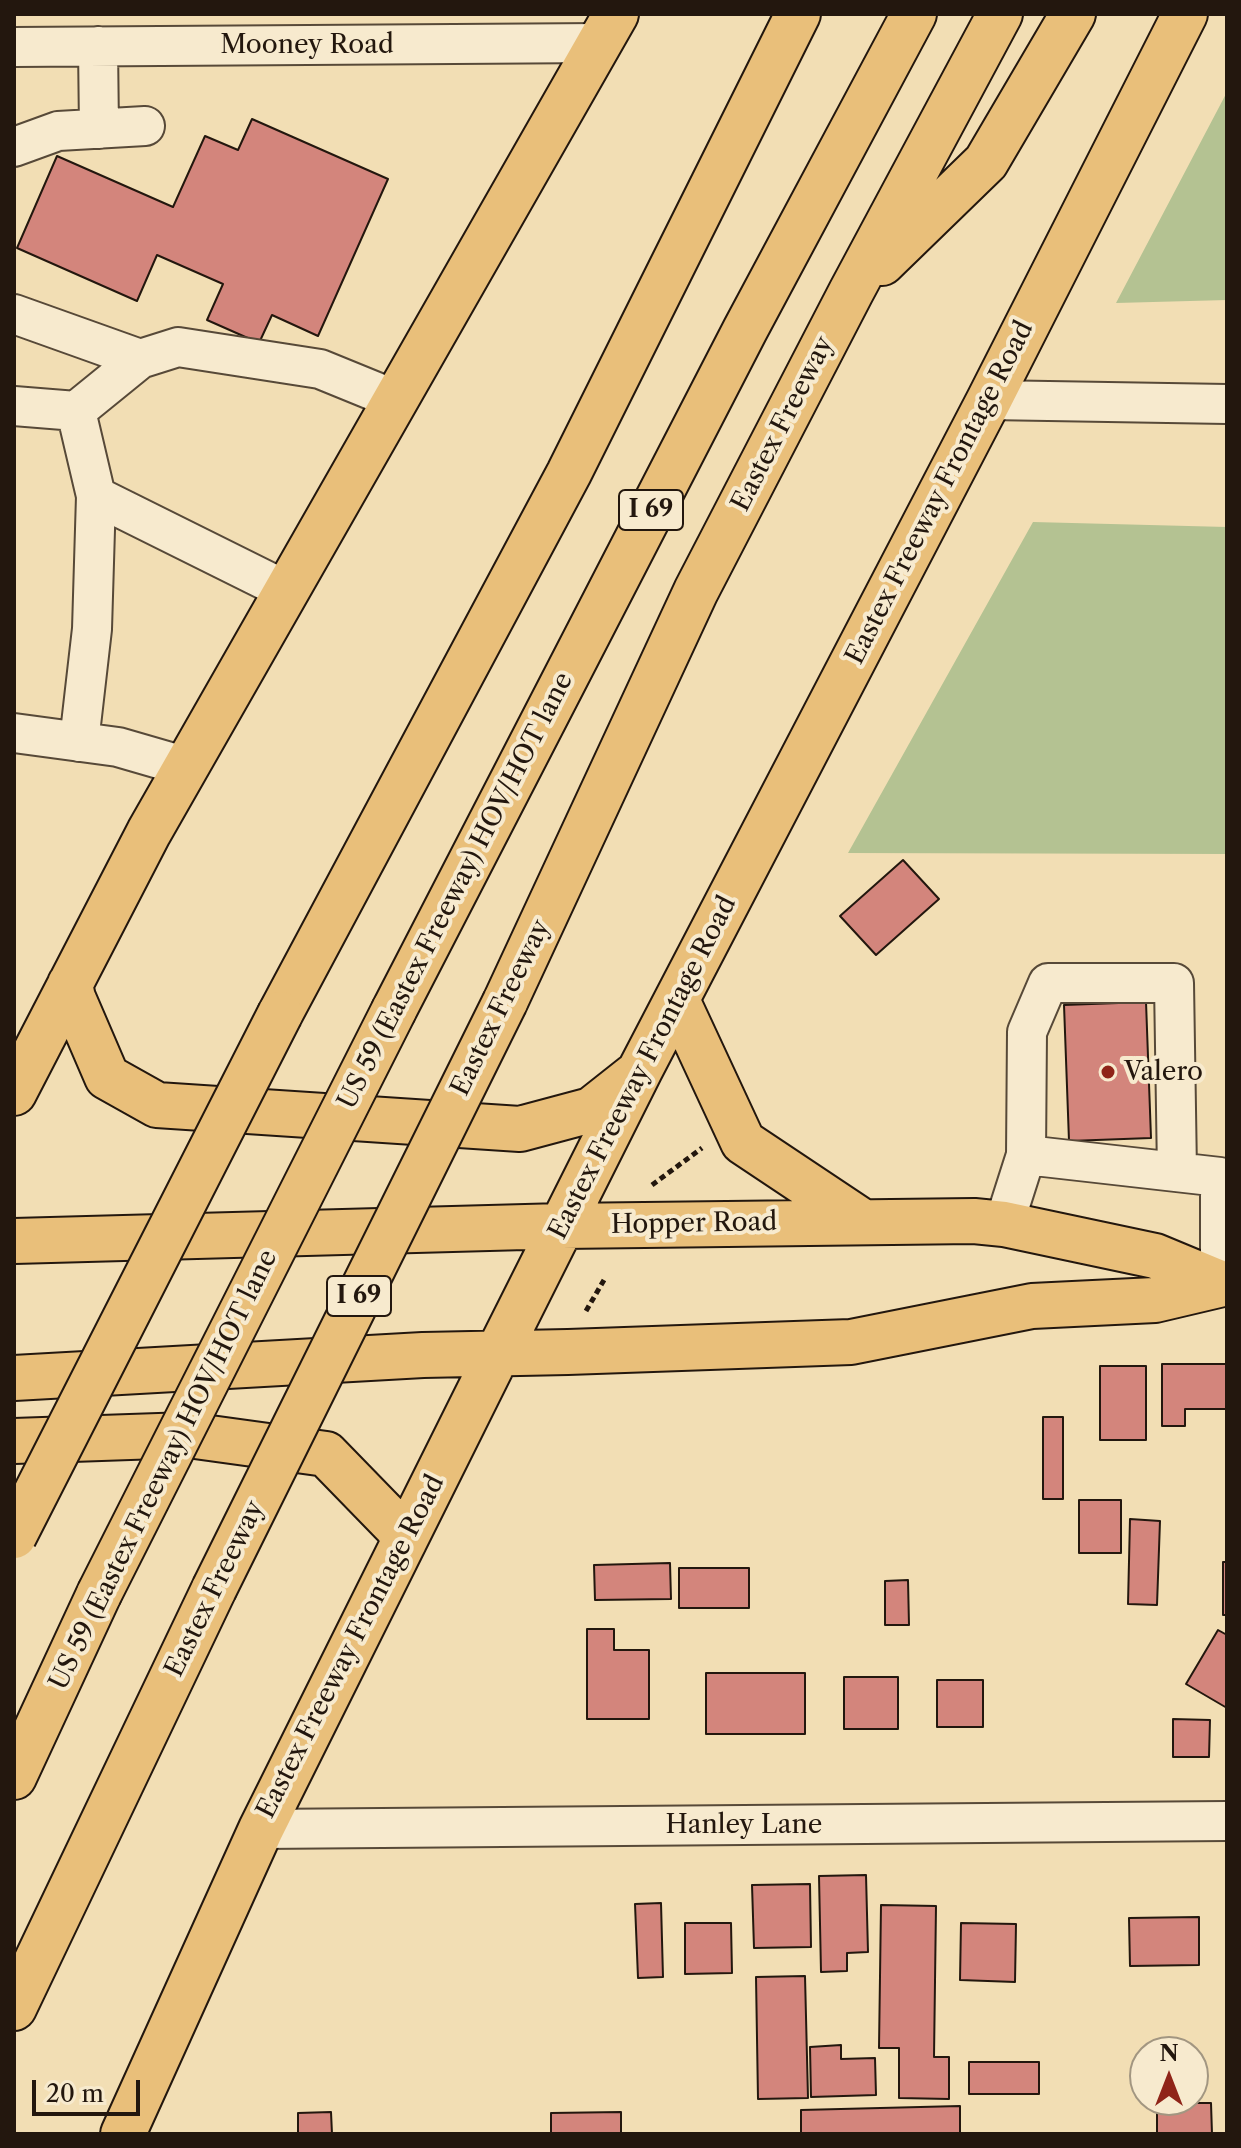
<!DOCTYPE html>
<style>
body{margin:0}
#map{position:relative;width:1241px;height:2148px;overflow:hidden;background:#f2deb4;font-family:"Libre Caslon Text",serif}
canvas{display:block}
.frame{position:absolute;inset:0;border:16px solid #23170e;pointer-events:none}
.north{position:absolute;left:1129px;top:2036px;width:80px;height:80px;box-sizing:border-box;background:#f7eace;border:2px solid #a29681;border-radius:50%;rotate:0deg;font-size:22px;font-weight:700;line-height:32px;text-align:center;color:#23170e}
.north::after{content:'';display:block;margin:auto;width:28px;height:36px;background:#8f2418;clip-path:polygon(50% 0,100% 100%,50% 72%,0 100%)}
.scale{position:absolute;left:32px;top:2080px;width:108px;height:36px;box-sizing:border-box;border:4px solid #23170e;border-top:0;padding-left:10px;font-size:24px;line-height:28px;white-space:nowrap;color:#23170e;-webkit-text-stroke:6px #f7eace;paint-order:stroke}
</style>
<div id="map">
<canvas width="1241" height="2148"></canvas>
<div class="frame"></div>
<div class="north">N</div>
<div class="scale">20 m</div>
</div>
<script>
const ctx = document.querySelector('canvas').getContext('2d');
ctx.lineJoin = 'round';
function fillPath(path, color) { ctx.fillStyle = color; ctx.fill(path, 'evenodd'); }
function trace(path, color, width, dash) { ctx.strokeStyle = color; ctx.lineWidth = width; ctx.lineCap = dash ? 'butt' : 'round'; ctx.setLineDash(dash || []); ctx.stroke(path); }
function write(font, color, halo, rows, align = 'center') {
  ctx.font = font + ' "Libre Caslon Text",serif'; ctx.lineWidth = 8; ctx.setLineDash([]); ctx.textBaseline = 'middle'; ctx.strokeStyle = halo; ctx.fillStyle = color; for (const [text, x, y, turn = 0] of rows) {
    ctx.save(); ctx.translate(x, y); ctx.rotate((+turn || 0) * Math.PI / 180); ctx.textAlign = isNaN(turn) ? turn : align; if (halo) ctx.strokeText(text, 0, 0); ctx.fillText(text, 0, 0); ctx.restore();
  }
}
fillPath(new Path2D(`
 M1227 92V300L1116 303Z
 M1033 522 1227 527V854L848 853Z`), '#b4c292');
const building = new Path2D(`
 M252 119 388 179 318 336 272 315 259 343 207 320 223 284 157 255 137 301 17 248 57 156 173 207 205 136 238 150Z
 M903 860 939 899 876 955 840 916Z
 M1146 1002 1151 1138 1069 1141 1064 1005Z
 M1162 1364H1227V1409H1185V1426H1162Z
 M1100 1366H1146V1440H1100Z
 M1043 1417H1063V1499H1043Z
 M1079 1500H1121V1553H1079Z
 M1130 1519 1160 1521 1157 1605 1128 1604Z
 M1223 1562H1227V1615H1223Z
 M670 1563 671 1599 595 1600 594 1565Z
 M679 1568H749V1608H679Z
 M908 1580 909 1625H885V1581Z
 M587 1629H614V1650H649V1719H587Z
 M1218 1630 1227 1635V1708L1186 1684Z
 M706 1673H805V1734H706Z
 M844 1677H898V1729H844Z
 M937 1680H983V1727H937Z
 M1173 1719 1210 1720 1209 1757H1173Z
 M866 1875 868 1952 847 1953V1971L821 1972 819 1876Z
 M810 1884 811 1947 754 1948 752 1885Z
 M661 1903 663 1977 638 1978 635 1904Z
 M881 1905 936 1906 934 2057H949V2099L899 2098V2048H879Z
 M1199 1917V1965L1130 1966 1129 1918Z
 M685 1923H731L732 1973 685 1974Z
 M961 1923 1016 1924 1015 1982 960 1980Z
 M805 1976 808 2098 758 2099 756 1977Z
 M841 2045V2059L875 2058 876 2095 811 2097 810 2047Z
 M969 2062H1039V2094H969Z
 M1157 2103H1211L1212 2134H1157Z
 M960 2106V2134H801V2110Z
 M331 2112 332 2134H298V2113Z
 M621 2112V2134H551V2113Z`);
fillPath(building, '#d3857c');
trace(building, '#23170e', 2);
const minor = new Path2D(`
 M98 46 99 129
 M14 47 601 43
 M14 147 58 131 145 126
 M14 314 140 359
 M989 400 1227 404
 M14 406 76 411
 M287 591 96 496 76 411 140 359 178 347 320 369 396 400
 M14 733 118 747 187 767
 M79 742 92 629 96 496
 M1026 1155 1027 1032 1048 983H1174L1177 1172
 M1004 1224 1026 1155 1220 1177V1283
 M261 1829 1227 1821`);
const major = new Path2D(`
 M70 984 73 998 107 1077 157 1105 520 1129 591 1110 634 1076
 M677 1000 743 1142 863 1222
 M14 1093 149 832 616 14
 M14 1241 562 1226 974 1221 1004 1224 1155 1256 1220 1283
 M14 1378 423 1355 568 1352 851 1342 1032 1306 1155 1300 1227 1283
 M14 1441 188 1435 326 1454 398 1528 404 1542
 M123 2134 261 1829 498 1353 640 1070 989 400 1185 14`);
const highway = new Path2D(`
 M882 263 986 162 1073 14
 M505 1002 696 591 851 292 1000 14
 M394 1010 745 330 914 14
 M280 1014 569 473 798 14
 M14 1777 99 1594
 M14 2008 214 1589`);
trace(minor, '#574938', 42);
trace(major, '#23170e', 48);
trace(highway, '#23170e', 48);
trace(new Path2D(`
 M652 1185 702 1148
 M586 1311 604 1280`), '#23170e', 5, [6, 4]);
trace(minor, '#f7eace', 38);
trace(major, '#e9bf7a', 44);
trace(highway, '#e9bf7a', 44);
const highwayBridge = new Path2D(`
 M14 1536 280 1014
 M214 1589 505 1002
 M99 1594 394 1010`);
trace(highwayBridge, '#23170e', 48, []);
trace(highwayBridge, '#e9bf7a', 44);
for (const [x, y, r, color] of [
 [1108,1072,8,"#8f2418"]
]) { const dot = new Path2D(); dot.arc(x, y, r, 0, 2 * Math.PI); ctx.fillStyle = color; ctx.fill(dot); trace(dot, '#f7eace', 3); }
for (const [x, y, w] of [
 [651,510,64],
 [359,1296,64]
]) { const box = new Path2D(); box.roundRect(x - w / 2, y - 20, w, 40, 6); ctx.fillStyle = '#f7eace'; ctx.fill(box); trace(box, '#23170e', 2); }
write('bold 24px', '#23170e', null, [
 ["I 69",651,510],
 ["I 69",359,1296]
]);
write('26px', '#23170e', '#f7eace', [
 ["Mooney Road",307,45],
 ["Eastex Freeway",783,424,-63],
 ["Eastex Freeway Frontage Road",940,493,-63],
 ["US 59 (Eastex Freeway) HOV/HOT lane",456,891,-63],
 ["Eastex Freeway",501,1008,-64],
 ["Eastex Freeway Frontage Road",643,1068,-63],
 ["Hopper Road",694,1224,-1],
 ["US 59 (Eastex Freeway) HOV/HOT lane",164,1470,-64],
 ["Eastex Freeway",215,1589,-64],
 ["Eastex Freeway Frontage Road",351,1647,-63],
 ["Hanley Lane",744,1825]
]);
write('26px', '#23170e', '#f7eace', [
 ["Valero",1124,1072]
], 'left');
</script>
